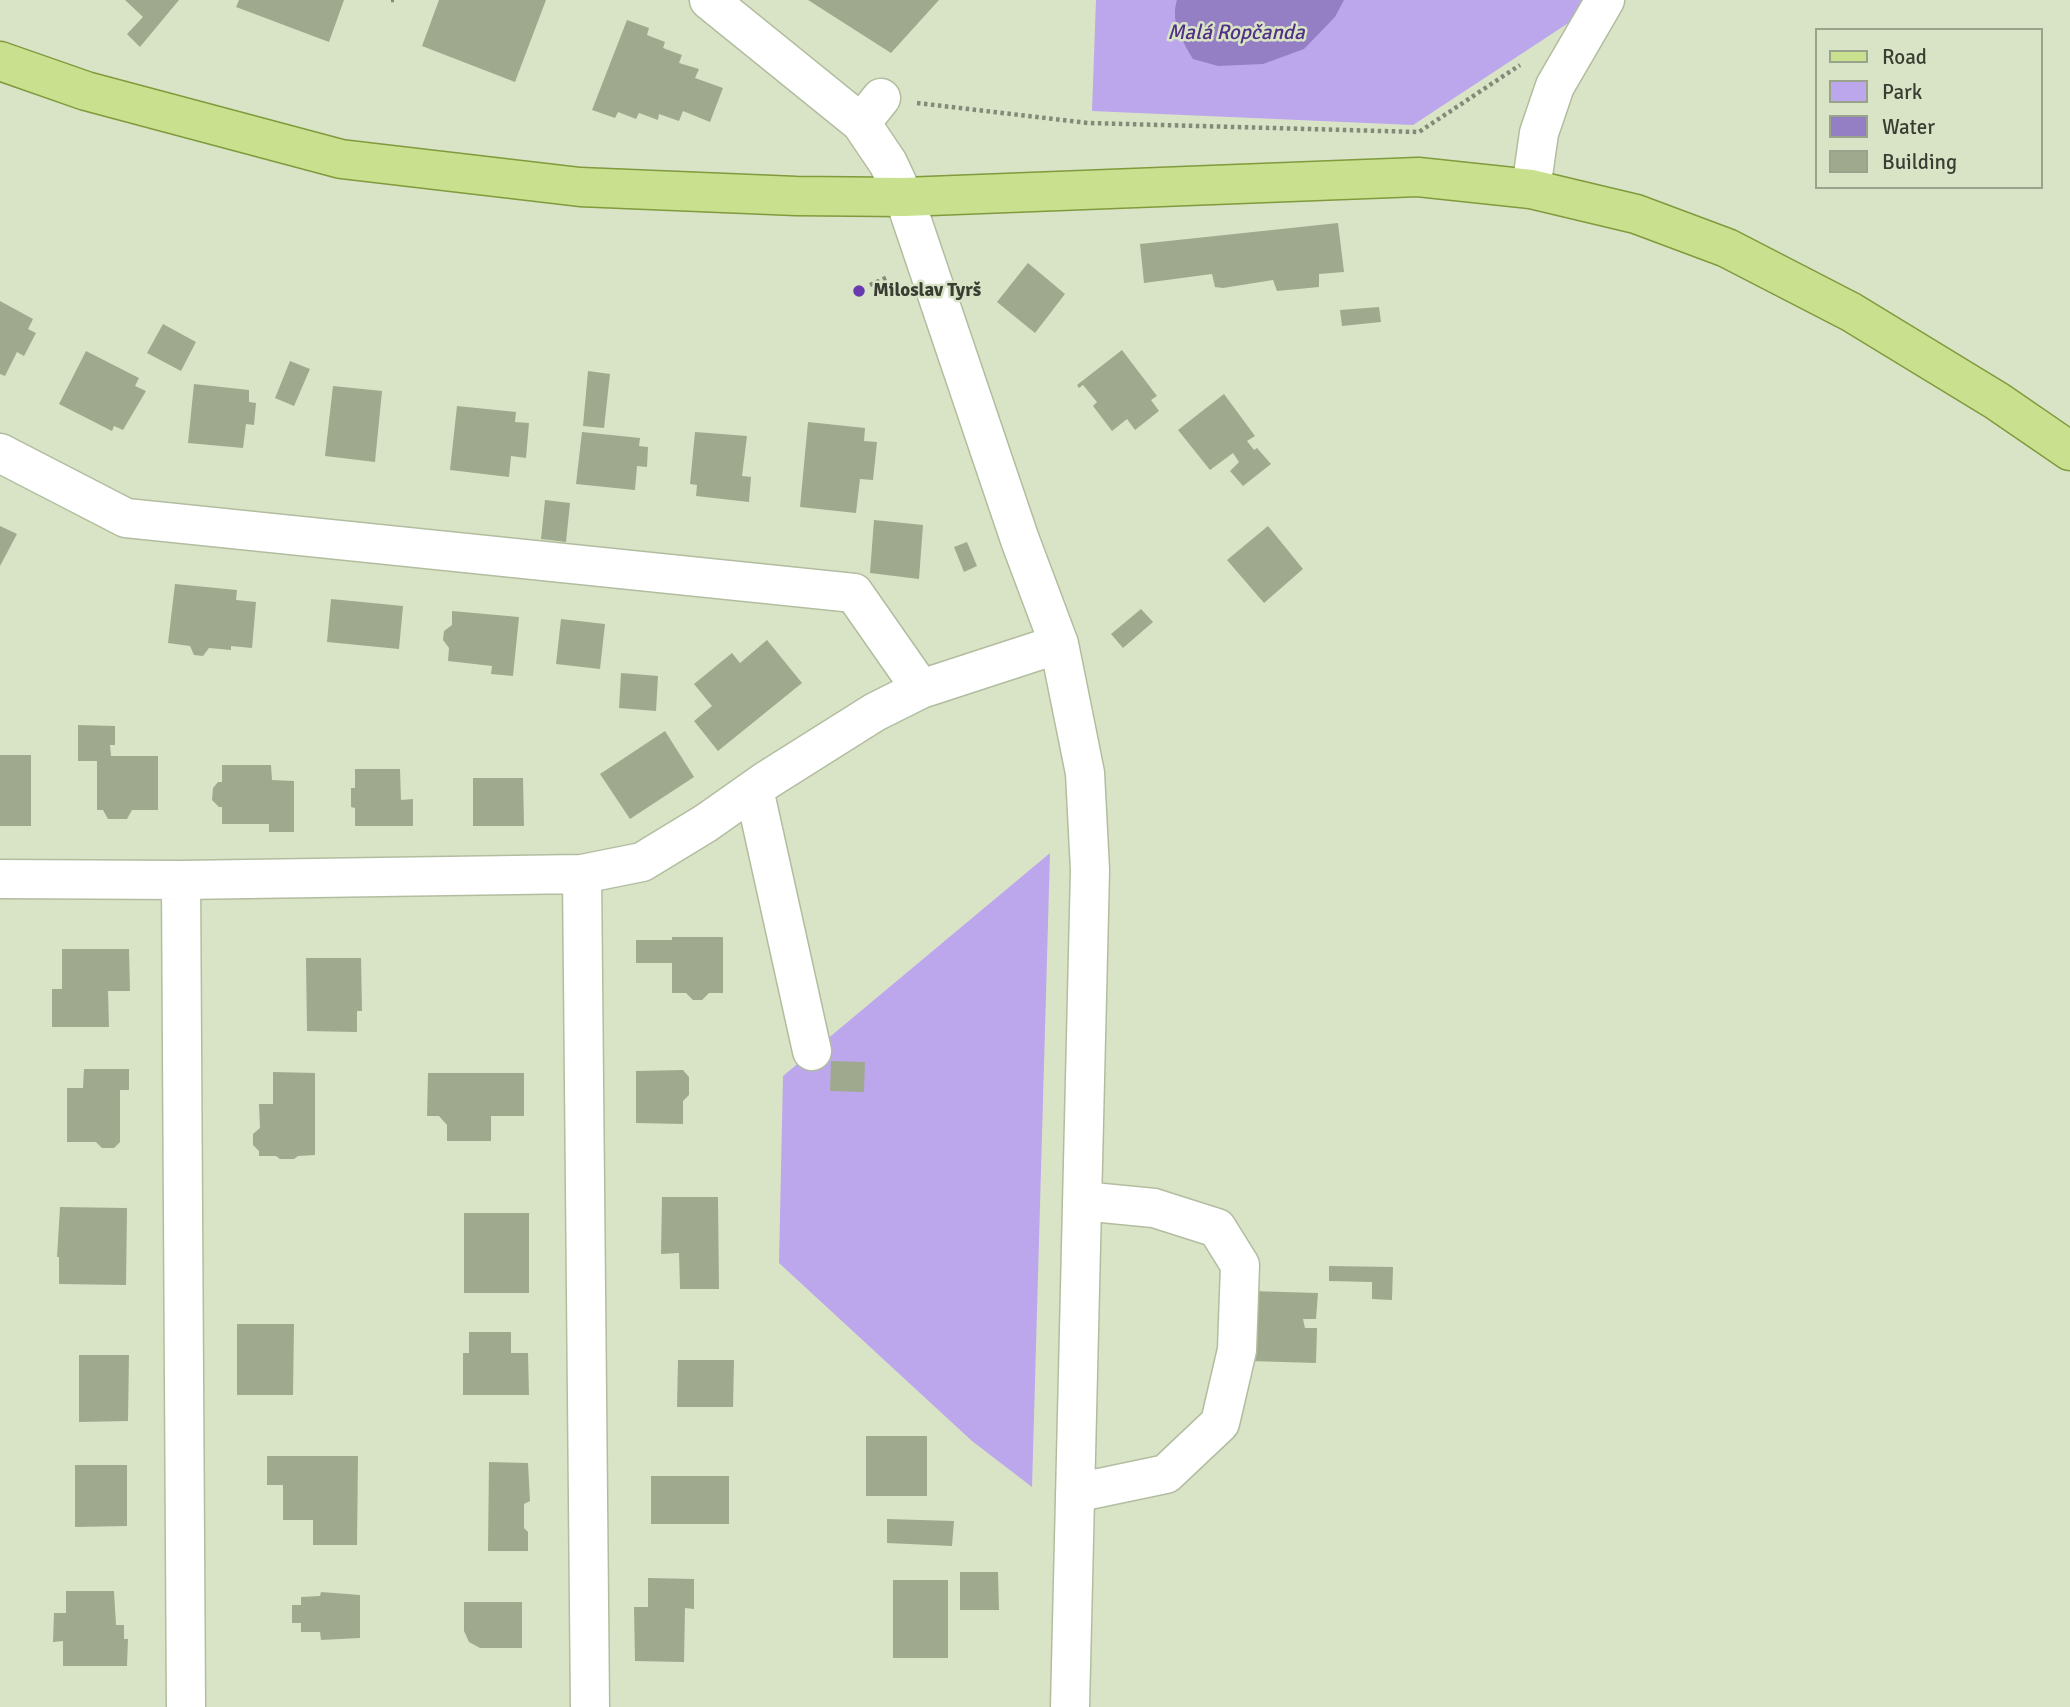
<!DOCTYPE html>
<meta charset="utf-8">
<style>
body{margin:0}
#map{position:relative;width:2070px;height:1707px;overflow:hidden;background:#d9e4c7;font-family:Signika,sans-serif}
canvas{display:block}
.legend{position:absolute;left:1815px;top:28px;width:228px;height:161px;box-sizing:border-box;background:#d9e4c7;border:2px solid #99a28b;margin:0;padding:9px 12px;list-style:none;font-size:21px;color:#3a3e32}
.legend li{display:flex;align-items:center;gap:14px;height:35px}
.legend b{width:35px;border:2px solid #99a28b}
</style>
<div id="map">
<canvas width="2070" height="1707"></canvas>
<ul class="legend">
<li><b style="height:9px;background:#c9e08e"></b>Road</li>
<li><b style="height:19px;background:#bca7ed"></b>Park</li>
<li><b style="height:19px;background:#947ec4"></b>Water</li>
<li><b style="height:19px;background:#9fa98d"></b>Building</li>
</ul>
</div>
<script>
const ctx = document.querySelector('canvas').getContext('2d');
ctx.lineJoin = 'round';
function fillPath(path, color) { ctx.fillStyle = color; ctx.fill(path, 'evenodd'); }
function trace(path, color, width, dash) { ctx.strokeStyle = color; ctx.lineWidth = width; ctx.lineCap = dash ? 'butt' : 'round'; ctx.setLineDash(dash || []); ctx.stroke(path); }
function write(font, color, halo, rows, align = 'center') {
  ctx.font = font + ' Signika,sans-serif'; ctx.lineWidth = 5; ctx.setLineDash([]); ctx.textBaseline = 'middle'; ctx.strokeStyle = halo; ctx.fillStyle = color; for (const [text, x, y, turn = 0] of rows) {
    ctx.save(); ctx.translate(x, y); ctx.rotate((+turn || 0) * Math.PI / 180); ctx.textAlign = isNaN(turn) ? turn : align; if (halo) ctx.strokeText(text, 0, 0); ctx.fillText(text, 0, 0); ctx.restore();
  }
}
fillPath(new Path2D(`
 M1096 0H1584L1573 20 1413 125 1092 111Z
 M1050 853 1032 1487 972 1441 779 1263 783 1076Z`), '#bca7ed');
fillPath(new Path2D(`
 M1177 0H1344L1335 17 1304 49 1263 64 1218 66 1193 59C1182 40 1170 22 1177 0Z`), '#947ec4');
fillPath(new Path2D(`
 M125 0H179L140 47 127 34 143 17Z
 M239 0H344L329 42 236 7Z
 M439 0H546L515 82 422 46Z
 M808 0H939L891 53Z
 M627 20 649 28 647 35 665 42 663 48 682 55 679 63 699 69 695 78 723 88 710 122 683 111 679 121 659 114 658 120 639 113 636 119 618 112 615 118 592 110Z
 M1338 223 1344 272 1319 274V287L1277 291 1273 280 1223 288 1215 287 1212 274 1144 283 1140 244Z
 M1028 263 1065 294 1035 333 997 302Z
 M0 301 33 319 28 329 36 333 24 356 17 352 5 376 0 374Z
 M1379 307 1381 322 1342 326 1340 310Z
 M163 324 196 342 181 371 147 353Z
 M1122 350 1157 396 1151 400 1159 411 1135 430 1127 419 1112 431 1093 406 1097 402 1083 385 1079 388 1077 385Z
 M86 351 139 378 135 386 146 391 123 430 114 426 112 431 59 404Z
 M290 361 310 369 294 406 275 398Z
 M588 371 610 374 604 428 583 426Z
 M194 384 249 390V402L256 403 254 425 246 424 243 448 188 443Z
 M333 386 382 391 375 462 325 456Z
 M1224 394 1255 436 1247 441 1254 450 1257 448 1271 464 1243 486 1230 471 1239 462 1233 453 1210 470 1178 430Z
 M457 406 516 412 515 422 529 423 526 458 511 456 509 477 450 470Z
 M808 422 865 428 864 441 877 442 873 480 860 479 856 513 800 507Z
 M582 432 640 438 639 446 648 447 647 467 637 466 635 490 576 484Z
 M695 432 747 436 742 476 751 477 749 502 696 496 697 485 690 484Z
 M545 500 570 503 566 542 541 539Z
 M874 520 923 525 919 579 870 573Z
 M0 526 17 534 0 566Z
 M1268 526 1303 569 1264 603 1227 560Z
 M967 542 977 566 964 572 954 547Z
 M175 584 237 590 236 600 256 602 252 648 231 646V650L209 648 203 656 194 655 190 646 168 643Z
 M331 599 403 606 399 649 327 642Z
 M1141 609 1153 622 1123 648 1111 634Z
 M452 611 519 617 513 676 491 674 492 666 448 661 449 648 443 640 444 631 452 625Z
 M561 619 605 624 600 669 556 664Z
 M767 640 802 683 718 751 694 721 712 706 694 684 732 653 740 663Z
 M621 673 658 676 656 711 619 708Z
 M78 725 115 726V745H110L111 756H158V810H132L127 819H108L103 810H97V761H78Z
 M665 731 694 777 630 819 600 774Z
 M0 755H31V826H0Z
 M222 765H271L272 780 294 781V832H269V824H222V807H219L212 800 213 788 218 782H222Z
 M355 769H400L401 800 413 799V826H355V808L351 807V788H355Z
 M473 778H523L524 826H473Z
 M672 937H723V993H709L702 1000H693L686 993H672V963H636V940H672Z
 M62 949H129L130 991H108L109 1027H52V989H62Z
 M306 958H361L362 1011H357V1032L307 1031Z
 M831 1061 865 1062 864 1092 830 1091Z
 M84 1069H129V1090H120V1142L114 1148H102L96 1142H67V1088H83Z
 M683 1070 689 1077V1095L683 1101V1124L636 1123V1071Z
 M273 1072 315 1073V1155L298 1156 294 1159H280L276 1156H259V1151L253 1145V1134L260 1128 259 1104H273Z
 M428 1073H524V1116H491V1141H447V1125L439 1116H427Z
 M662 1197H718L719 1289H680L679 1253 661 1254Z
 M60 1207 127 1208 126 1285 59 1284V1257H57Z
 M464 1213H529V1293H464Z
 M1329 1266 1393 1267 1392 1300 1372 1299V1282L1329 1281Z
 M1250 1291 1318 1293 1316 1319H1303L1305 1328H1317L1316 1363 1250 1361Z
 M237 1324H294L293 1395H237Z
 M469 1332H511V1353H528L529 1395H463V1353H469Z
 M79 1355H129L128 1421 79 1422Z
 M678 1360H734L733 1407H677Z
 M866 1436H927V1496H866Z
 M267 1456H358L357 1545H313V1520H283V1485H267Z
 M489 1462 528 1463 530 1501 524 1504V1528L528 1532V1551H488Z
 M75 1465H127V1526L75 1527Z
 M651 1476H729V1524H651Z
 M887 1519 954 1521 952 1546 887 1543Z
 M960 1572H998L999 1610H960Z
 M648 1578 694 1579V1609L685 1608 684 1662 635 1661 634 1607H648Z
 M893 1580H948V1658H893Z
 M66 1591H114L116 1625H124V1639H128L127 1666H63V1641L53 1642 54 1613H66Z
 M321 1592 360 1595V1638L321 1640 320 1632H301V1623H292V1605H301V1597L320 1596Z
 M464 1602H522V1648H480L469 1642 464 1631Z`), '#9fa98d');
const minor = new Path2D(`
 M709 0 861 123 888 163 904 197 1020 540 1059 644 1085 773 1090 870 1070 1707
 M861 123 881 98
 M1531 189 1539 133 1555 86 1605 0
 M0 453 126 518 854 593 921 689
 M754 789 812 1051
 M582 874 590 1707
 M0 879 181 880 582 874 642 862 706 823 767 780 875 712 921 689 1059 644
 M181 880 186 1707
 M1075 1493 1166 1474 1220 1423 1237 1350 1240 1265 1217 1228 1154 1208 1082 1201`);
const major = new Path2D(`
 M0 61 86 91 341 159 580 187 796 196 904 197 1418 177 1531 189 1636 214 1727 248 1851 312 1997 401 2070 451`);
trace(minor, '#b2bda0', 41);
trace(major, '#809a3c', 41);
trace(new Path2D(`
 M391 0H394
 M917 103 1088 123 1419 132 1520 65
 M870 285 888 277`), '#838a77', 4.5, [3.5, 3.5]);
trace(minor, '#fff', 38);
trace(major, '#c9e08e', 38);
for (const [x, y, r, color] of [
 [859,291,7,"#6939b0"]
]) { const dot = new Path2D(); dot.arc(x, y, r, 0, 2 * Math.PI); ctx.fillStyle = color; ctx.fill(dot); trace(dot, '#d9e4c7', 2.5); }
write('bold 19px', '#3a3e32', '#d9e4c7', [
 ["Miloslav Tyrš",873,291]
], 'left');
write('italic 21px', '#513185', '#d9e4c7', [
 ["Malá Ropčanda",1236,33]
]);
</script>
